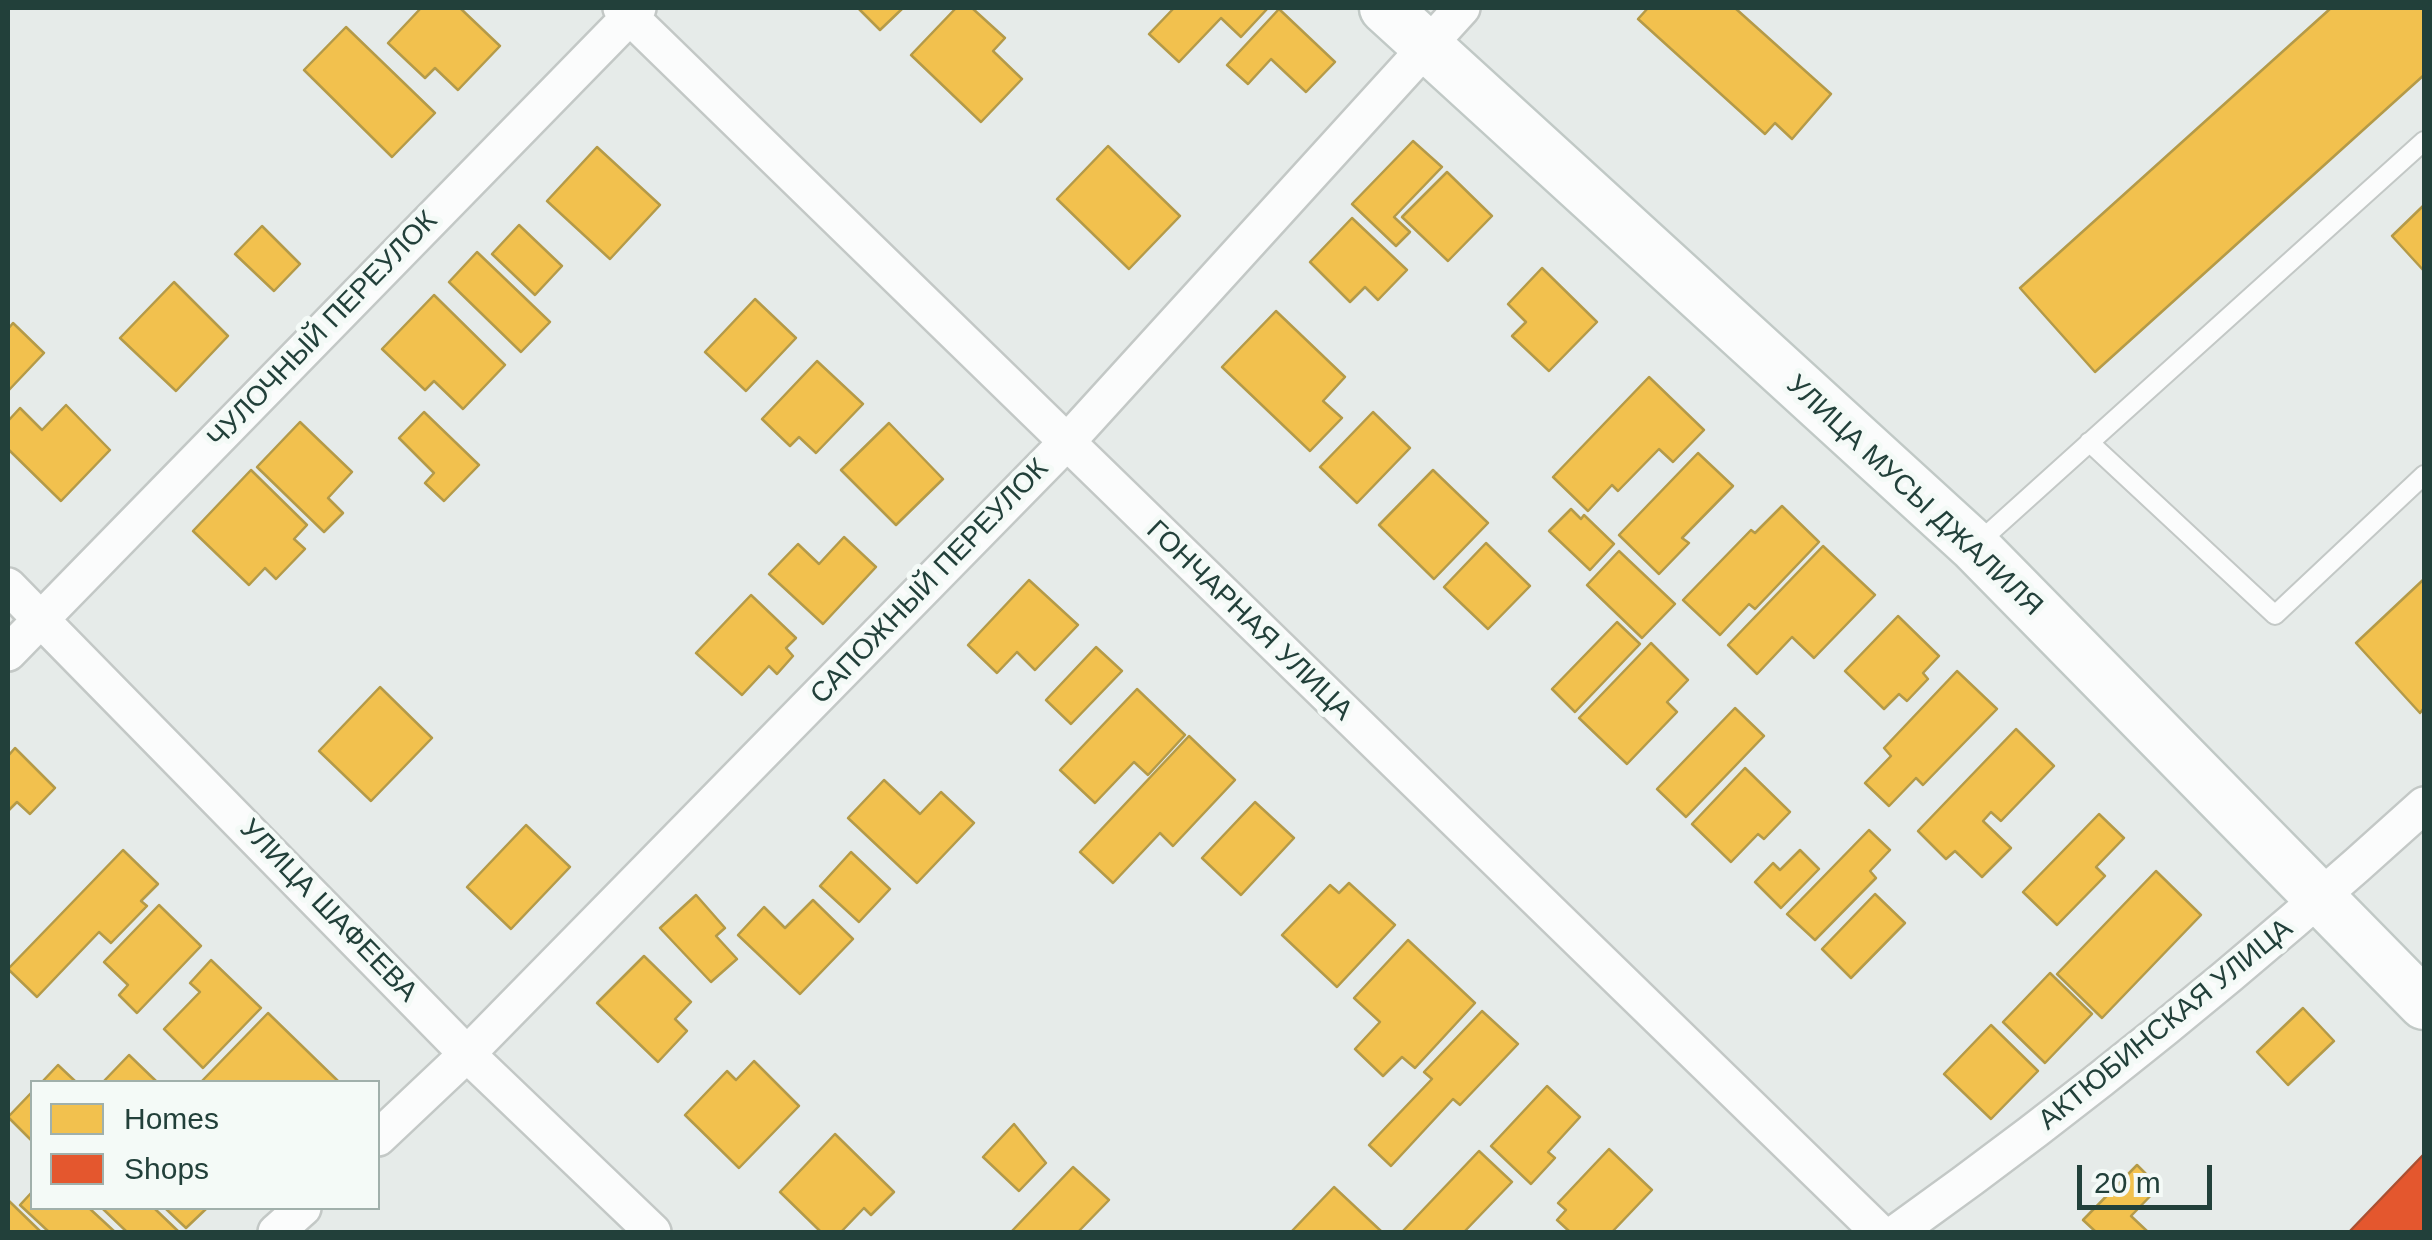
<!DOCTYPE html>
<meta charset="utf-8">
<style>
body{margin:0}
#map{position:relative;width:2432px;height:1240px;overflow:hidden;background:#e6ebe9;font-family:Arial,sans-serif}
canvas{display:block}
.frame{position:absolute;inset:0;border:10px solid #22403a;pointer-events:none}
.legend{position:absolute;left:30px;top:1080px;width:350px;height:130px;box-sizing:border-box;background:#f4faf7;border:2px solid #a0b0ab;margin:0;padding:12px 18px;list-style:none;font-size:30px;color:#22403a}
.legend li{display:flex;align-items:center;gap:20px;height:50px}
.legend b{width:50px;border:2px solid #a0b0ab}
.scale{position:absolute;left:2077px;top:1165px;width:135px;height:45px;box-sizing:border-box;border:5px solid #22403a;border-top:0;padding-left:12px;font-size:30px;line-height:35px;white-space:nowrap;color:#22403a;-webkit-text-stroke:8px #f4faf7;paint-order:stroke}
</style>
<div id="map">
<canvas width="2432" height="1240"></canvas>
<div class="frame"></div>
<ul class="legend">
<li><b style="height:28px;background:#f2c14e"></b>Homes</li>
<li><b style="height:28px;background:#e4572e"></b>Shops</li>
</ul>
<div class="scale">20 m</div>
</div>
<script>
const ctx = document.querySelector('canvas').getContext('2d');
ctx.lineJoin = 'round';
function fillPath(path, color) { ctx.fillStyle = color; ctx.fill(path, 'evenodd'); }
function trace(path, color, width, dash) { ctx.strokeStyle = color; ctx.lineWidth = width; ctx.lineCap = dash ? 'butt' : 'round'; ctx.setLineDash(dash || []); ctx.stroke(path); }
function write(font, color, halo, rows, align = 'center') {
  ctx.font = font + ' Arial,sans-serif'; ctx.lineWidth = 10; ctx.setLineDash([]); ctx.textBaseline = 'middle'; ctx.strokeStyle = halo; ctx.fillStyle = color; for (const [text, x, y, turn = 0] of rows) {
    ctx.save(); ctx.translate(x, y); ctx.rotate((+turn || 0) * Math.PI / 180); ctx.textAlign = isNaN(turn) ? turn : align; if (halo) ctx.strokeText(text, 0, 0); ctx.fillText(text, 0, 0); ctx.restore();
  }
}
const homes = new Path2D(`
 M421 8H460L500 46 458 90 435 68 425 78 388 43Z
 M858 8H903L880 30Z
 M956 8H972L1005 38 993 51 1022 79 981 122 911 55Z
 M1174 8H1268L1241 37 1221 18 1179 62 1149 34Z
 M1648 8H1735L1831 94 1792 139 1775 123 1765 134 1638 19Z
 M2331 8H2424V75L2095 372 2020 288Z
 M1279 9 1335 62 1306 92 1271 59 1248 84 1227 65Z
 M346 27 435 113 392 157 304 70Z
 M1413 141 1442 167 1394 217 1410 232 1396 246 1352 204Z
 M1108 146 1180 216 1129 269 1057 199Z
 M597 147 660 205 610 259 547 201Z
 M1447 172 1492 216 1448 261 1402 217Z
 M2424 205V271L2392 236Z
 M1352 218 1407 270 1378 300 1365 287 1350 302 1310 262Z
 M519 225 562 266 535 295 492 254Z
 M262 226 300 264 274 291 235 254Z
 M477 252 550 322 521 352 449 282Z
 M1542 268 1597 322 1549 371 1512 336 1526 322 1508 304Z
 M174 282 228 336 176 391 120 338Z
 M434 295 505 365 463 409 434 381 425 390 382 349Z
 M755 299 796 338 746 391 705 352Z
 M1276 311 1345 377 1323 401 1342 418 1310 451 1222 367Z
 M13 323 44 353 8 391V329Z
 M817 361 863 404 816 453 799 437 790 446 762 419Z
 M1649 377 1704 430 1673 462 1659 449 1618 491 1612 485 1588 511 1553 477Z
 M66 405 110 450 61 501 8 449V421L20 408 42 430Z
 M424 412 479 465 444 501 425 483 434 473 399 438Z
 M1373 412 1410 448 1357 503 1320 467Z
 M300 422 352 472 328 498 343 513 324 532 257 467Z
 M889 423 943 479 896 525 841 470Z
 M1698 453 1733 486 1682 538 1689 543 1659 574 1619 535Z
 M251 470 307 525 294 539 305 549 276 579 265 568 249 585 193 531Z
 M1433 470 1488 523 1434 579 1379 525Z
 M1782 506 1819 542 1755 609 1749 604 1720 635 1683 600 1751 530 1755 533Z
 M1571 509 1581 519 1584 515 1614 544 1590 570 1549 531Z
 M844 537 876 567 823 624 769 574 798 544 819 564Z
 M1486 543 1530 586 1488 629 1444 587Z
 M1823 546 1875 595 1814 658 1792 637 1757 674 1728 645Z
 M1619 551 1675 604 1642 638 1587 585Z
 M2424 579V708L2420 713 2356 643Z
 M1029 580 1078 625 1035 670 1017 652 997 673 968 645Z
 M751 595 796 638 786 648 793 656 777 674 769 666 742 695 696 653Z
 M1898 616 1939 656 1923 673 1928 679 1907 701 1899 694 1884 709 1845 671Z
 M1617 622 1640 644 1575 712 1552 689Z
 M1651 643 1688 680 1667 702 1677 712 1627 764 1579 718Z
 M1096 647 1122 671 1071 724 1046 700Z
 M1957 671 1997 709 1923 785 1916 778 1889 806 1865 783 1891 756 1884 748Z
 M380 687 432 738 371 801 319 751Z
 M1137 689 1185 735 1148 775 1134 762 1095 803 1060 770Z
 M1735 708 1764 736 1686 817 1657 789Z
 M2016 729 2054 766 2001 821 1991 812 1983 821 2011 848 1982 877 1955 851 1946 859 1918 831Z
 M1189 736 1235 780 1173 846 1160 833 1113 883 1080 852Z
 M15 748 55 788 30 814 17 802 8 811V756Z
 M1745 768 1790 812 1764 839 1758 834 1731 862 1692 824Z
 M884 780 920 814 941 792 974 823 917 883 848 818Z
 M1255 802 1294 838 1241 895 1202 858Z
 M2099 814 2124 838 2096 867 2105 876 2057 925 2023 892Z
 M526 825 570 867 511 929 467 887Z
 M1869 830 1890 850 1870 871 1876 878 1815 940 1787 914Z
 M123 850 158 884 141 901 147 906 111 943 99 932 37 997 8 969Z
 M1800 850 1819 869 1781 908 1755 882 1773 863 1780 870Z
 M851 852 890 889 859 922 820 886Z
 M2156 871 2201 915 2102 1018 2057 974Z
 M1349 883 1395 925 1337 987 1282 935 1330 885 1339 893Z
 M1875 894 1905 923 1851 978 1822 949Z
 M696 895 725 928 716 936 737 959 711 982 660 928Z
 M813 900 853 939 800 994 738 935 764 907 785 928Z
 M159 905 201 946 137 1013 119 995 128 985 104 962Z
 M1408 940 1475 1003 1415 1068 1402 1057 1383 1076 1355 1049 1380 1022 1354 998Z
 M644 956 691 1002 675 1019 687 1031 658 1062 597 1003Z
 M211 960 261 1008 203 1068 164 1029 200 992 190 983Z
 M2050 973 2092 1014 2045 1063 2003 1022Z
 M2303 1008 2334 1041 2288 1085 2257 1052Z
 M1482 1011 1518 1044 1460 1105 1453 1099 1391 1166 1369 1145 1432 1079 1424 1072Z
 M268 1013 339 1082H201Z
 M1991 1025 2038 1071 1991 1119 1944 1074Z
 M129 1055 157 1082H103Z
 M754 1061 799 1106 739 1168 685 1115 727 1071 736 1080Z
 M58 1065 76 1082H42Z
 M1547 1086 1580 1117 1548 1152 1555 1158 1531 1184 1491 1146Z
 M32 1092V1141L8 1117Z
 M1014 1124 1046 1163 1019 1191 983 1157Z
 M835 1134 894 1192 871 1215 864 1208 841 1232H821L780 1192Z
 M1609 1149 1652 1190 1612 1232H1570L1557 1220 1566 1210 1558 1203Z
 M1479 1151 1512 1182 1464 1232H1402Z
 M2137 1165 2159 1187 2131 1216 2148 1232H2096L2083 1220Z
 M1073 1167 1109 1200 1078 1232H1011Z
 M1334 1187 1382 1232H1291Z
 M32 1192V1208H89L115 1232H49L20 1205Z
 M8 1200 41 1232H8Z
 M102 1208H154L179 1232H127Z
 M165 1208H207L186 1228Z`);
fillPath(homes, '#f2c14e');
trace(homes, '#b49a48', 2.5);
const shops = new Path2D(`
 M2424 1154V1232H2349Z`);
fillPath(shops, '#e4572e');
trace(shops, '#aa5032', 2.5);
const lane = new Path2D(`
 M2089 442 2275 615 2424 475
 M1978 543 2424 141`);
const street = new Path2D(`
 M621 8 1879 1232
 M8 586 467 1054 653 1232
 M8 653 638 8
 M378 1138 467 1054 1066 443 1462 8
 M276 1232 303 1208
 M1897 1232C2081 1101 2257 957 2424 805`);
const secondary = new Path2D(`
 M1385 8 1974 546 2424 1004`);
trace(lane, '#c3c8c6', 22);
trace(street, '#c3c8c6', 40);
trace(secondary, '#c1c9c6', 55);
trace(lane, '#fbfcfc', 18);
trace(street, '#fbfcfc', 35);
trace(secondary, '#fbfcfc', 50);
write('28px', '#22403a', '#f4faf7', [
 ["ЧУЛОЧНЫЙ ПЕРЕУЛОК",323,330,-46],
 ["УЛИЦА МУСЫ ДЖАЛИЛЯ",1914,496,43],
 ["САПОЖНЫЙ ПЕРЕУЛОК",930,582,-46],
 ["ГОНЧАРНАЯ УЛИЦА",1249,621,44],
 ["УЛИЦА ШАФЕЕВА",328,911,46],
 ["АКТЮБИНСКАЯ УЛИЦА",2166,1025,-39]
]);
</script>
